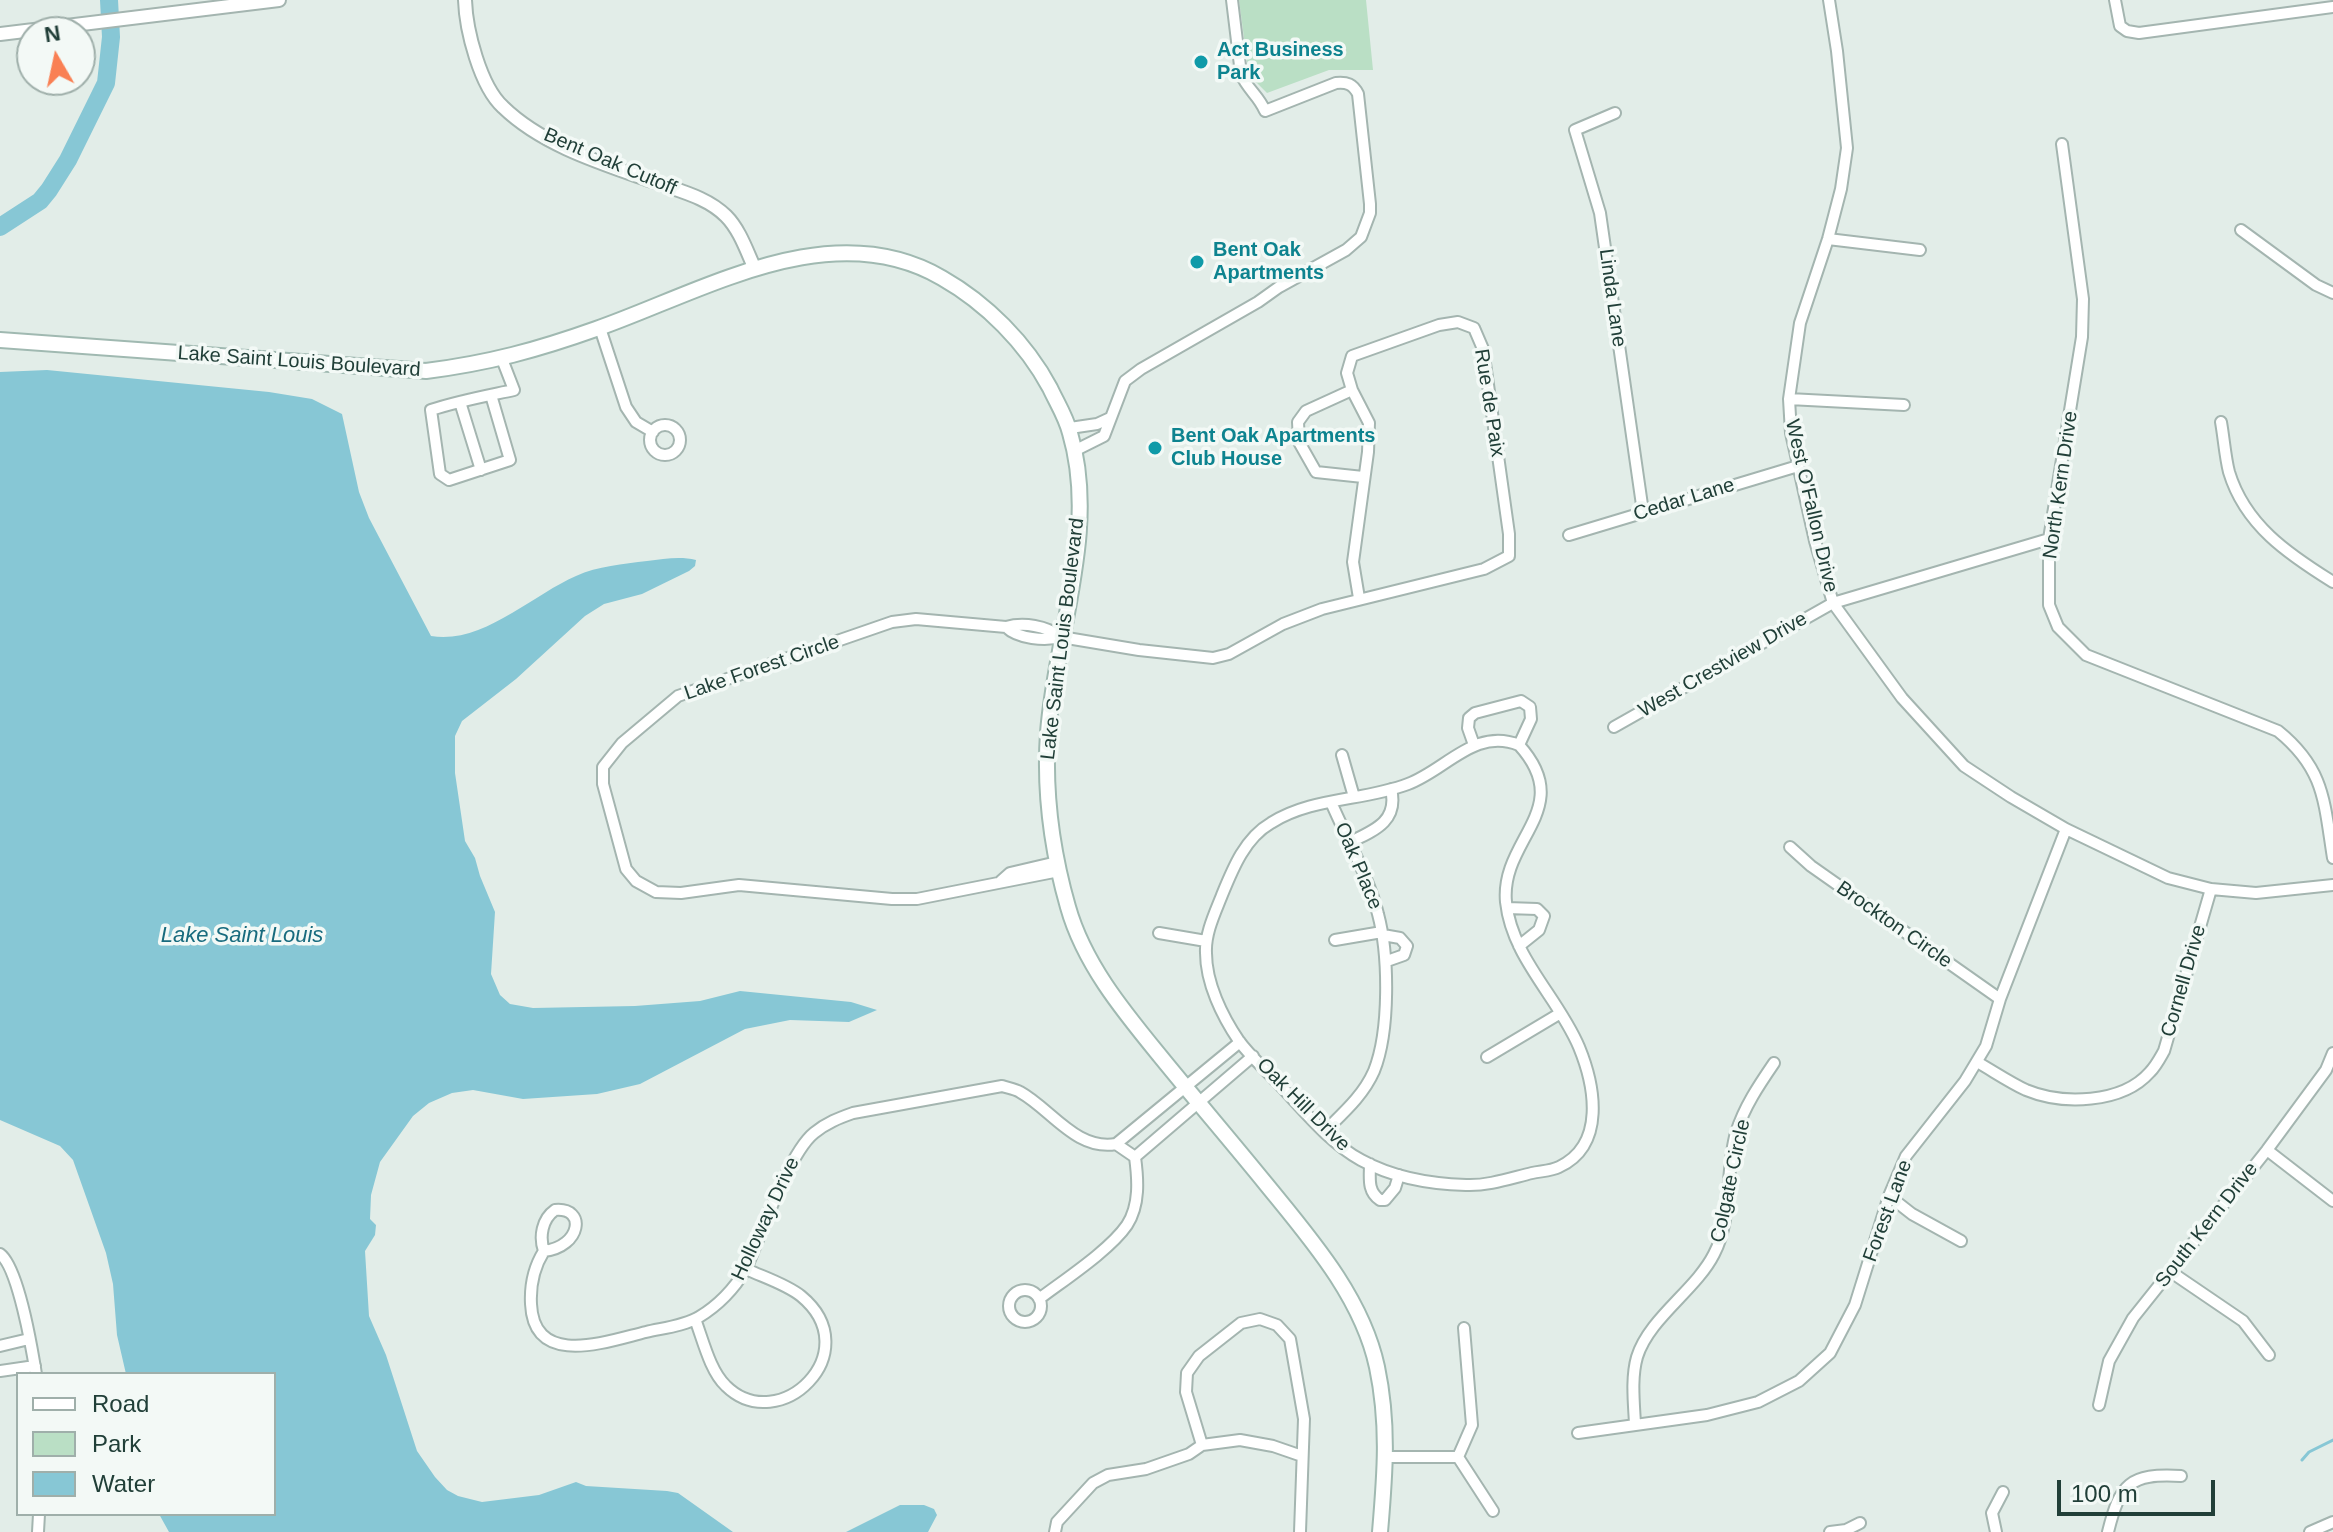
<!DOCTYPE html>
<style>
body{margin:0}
#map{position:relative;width:2333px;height:1532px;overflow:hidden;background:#e2ede8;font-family:Helvetica,sans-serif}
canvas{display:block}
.legend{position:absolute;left:16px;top:1372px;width:260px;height:144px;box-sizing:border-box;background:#f3f9f6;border:2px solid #9fafaa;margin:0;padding:10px 14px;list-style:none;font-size:24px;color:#213f38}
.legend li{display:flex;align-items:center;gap:16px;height:40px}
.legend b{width:40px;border:2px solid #9fafaa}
.north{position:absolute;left:16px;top:16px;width:80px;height:80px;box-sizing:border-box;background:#f3f9f6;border:2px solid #9fafaa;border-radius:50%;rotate:351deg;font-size:22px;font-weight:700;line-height:32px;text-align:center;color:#213f38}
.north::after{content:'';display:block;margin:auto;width:28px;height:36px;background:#f98054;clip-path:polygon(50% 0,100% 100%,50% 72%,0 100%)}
.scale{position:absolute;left:2057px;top:1480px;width:158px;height:36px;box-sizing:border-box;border:4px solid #213f38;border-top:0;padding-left:10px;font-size:24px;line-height:28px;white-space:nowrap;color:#213f38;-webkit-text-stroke:6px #f3f9f6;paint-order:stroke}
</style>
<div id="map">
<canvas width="2333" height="1532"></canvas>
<ul class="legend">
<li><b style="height:10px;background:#fff"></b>Road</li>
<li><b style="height:22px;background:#badfc5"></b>Park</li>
<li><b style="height:22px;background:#87c7d5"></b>Water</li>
</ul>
<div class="north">N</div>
<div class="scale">100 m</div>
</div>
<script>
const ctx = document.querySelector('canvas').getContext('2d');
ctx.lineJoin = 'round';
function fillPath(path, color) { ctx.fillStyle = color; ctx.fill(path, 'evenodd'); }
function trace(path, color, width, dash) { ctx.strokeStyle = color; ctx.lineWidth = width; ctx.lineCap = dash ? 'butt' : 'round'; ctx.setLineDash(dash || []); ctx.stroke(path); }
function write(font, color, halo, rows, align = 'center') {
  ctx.font = font + ' Helvetica,sans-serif'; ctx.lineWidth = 7; ctx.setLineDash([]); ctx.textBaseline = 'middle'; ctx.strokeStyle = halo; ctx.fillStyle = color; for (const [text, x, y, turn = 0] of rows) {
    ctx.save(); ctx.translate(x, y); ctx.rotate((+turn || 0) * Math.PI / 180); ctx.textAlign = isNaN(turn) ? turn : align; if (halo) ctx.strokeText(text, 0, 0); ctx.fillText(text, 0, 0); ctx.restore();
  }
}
fillPath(new Path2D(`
 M1239 0H1366L1373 70H1329L1267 93 1249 75Z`), '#badfc5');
fillPath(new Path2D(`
 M47 370 269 392 312 399 342 414 359 492 369 518 431 636C482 645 532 595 576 576 598 566 623 564 647 561 664 559 680 556 696 560L695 566 689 571 642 594 604 604 585 616 516 679 462 721 455 736V773L465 841 475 858 480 876 495 912 491 974 500 995 510 1004 533 1008 635 1006 700 1001 740 991 851 1002 877 1010 849 1022 790 1020 745 1029 640 1084 597 1094 523 1099 473 1090 452 1093 429 1103 413 1116 380 1162 371 1195 370 1219 376 1225 375 1235 365 1251 369 1316 386 1355 417 1451 435 1477 447 1490 458 1496 482 1502 539 1495 576 1482 586 1486 667 1491 678 1493 733 1532H169L159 1514H274V1374H126L117 1335 113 1284 106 1253 73 1160 60 1146 0 1120V372Z
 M900 1505H924L934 1509 937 1515 928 1532H846Z`), '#87c7d5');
trace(new Path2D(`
 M2302 1460 2309 1452 2333 1440`), '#87c7d5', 3);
trace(new Path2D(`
 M0 227 40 201 49 190 68 160 106 83 111 37 109 0`), '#87c7d5', 18);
const minor = new Path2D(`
 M1829 0 1837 51 1847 148 1841 189 1828 239 1800 323 1789 399 1791 433 1815 541 1833 603 1902 698 1964 766 2011 797 2066 829 2168 878 2211 889 2256 893 2333 885
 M2115 0 2120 26 2127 31 2139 33 2333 7
 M1615 113 1575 130 1600 213 1643 512
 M2062 144 2083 299 2082 337 2049 539V605L2058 627 2086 655 2278 731C2325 769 2324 802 2333 858
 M2241 230 2316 285 2333 293
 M1828 239 1920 250
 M600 328 626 407 636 422 653 432
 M1352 390 1306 411 1298 422 1299 442 1316 472 1363 477
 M491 395 510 460 449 480 440 474 431 410C458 401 486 396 514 390L502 359
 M1789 399 1904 405
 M460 402 481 470
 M2221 422C2224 439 2225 456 2229 472 2245 525 2288 554 2333 582
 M650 440a15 15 0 1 1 30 0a15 15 0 1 1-30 0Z
 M1070 428 1097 424 1110 418
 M1074 451 1104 436 1125 381 1141 369 1258 302 1279 287 1346 250 1361 237 1370 213V204L1358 94C1353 84 1347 82 1336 83L1265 111C1259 96 1247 89 1241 74L1232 0
 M1569 535 1798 466
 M1006 627C1018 639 1045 641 1061 637L1139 650 1213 658 1229 654 1283 624 1322 609 1484 569 1509 556V534L1483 349 1474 328 1458 322 1439 325 1352 356 1347 373 1352 390 1369 423 1368 452 1353 562 1359 598
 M1614 727 1833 603 2049 539
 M1474 745 1468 728 1469 718 1475 713 1521 701 1530 707 1531 719 1519 745C1577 809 1500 839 1506 902 1512 958 1558 997 1579 1047 1595 1086 1606 1145 1559 1167 1551 1171 1541 1171 1532 1173 1511 1178 1488 1186 1466 1185 1430 1184 1392 1177 1361 1160 1328 1142 1302 1108 1276 1081 1264 1068 1250 1056 1239 1041 1222 1016 1206 983 1206 953 1205 933 1215 913 1222 895 1233 868 1245 838 1271 823 1312 797 1364 801 1408 784 1446 770 1475 727 1519 745
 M1342 755 1354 797
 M1348 843C1373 831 1399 822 1391 789
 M1790 847 1811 866 2000 999
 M1059 871 917 899H892L739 885 681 893 656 892 636 881 626 869 603 784V767L622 743 678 696 892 622 916 619 1006 627C1024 622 1046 626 1061 637
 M1001 881 1010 873 1057 862
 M1507 908 1537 909 1544 916 1539 930 1519 946
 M1159 933 1206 941
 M1383 935 1400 938 1407 946 1404 955 1387 961
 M1335 940 1382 932
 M1487 1057 1559 1014
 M1977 1062C1993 1071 2009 1082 2026 1090 2062 1105 2122 1104 2150 1072 2156 1066 2160 1058 2164 1051L2211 889
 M1324 1132C1343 1113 1363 1096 1374 1071 1390 1031 1389 955 1378 914 1370 880 1345 835 1331 802
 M2267 1150 2333 1201
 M1135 1157 1253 1056
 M1370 1164C1370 1178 1367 1191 1380 1200H1385L1395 1188 1399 1175
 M1889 1196 1912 1214 1961 1241
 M555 1210C587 1207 581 1247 544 1251 539 1237 542 1219 555 1210Z
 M544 1251C534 1267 530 1285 531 1304 534 1369 608 1341 646 1332 663 1328 684 1326 699 1317 719 1305 734 1289 746 1269 760 1237 789 1153 814 1133 826 1123 839 1118 853 1113L1002 1086C1008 1088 1015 1089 1020 1092 1051 1109 1076 1151 1116 1144L1240 1042
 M0 1254C18 1267 32 1349 36 1374
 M2171 1272 2243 1321 2269 1355
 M1009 1306a16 16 0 1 1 32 0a16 16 0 1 1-32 0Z
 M1039 1299C1064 1280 1110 1250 1127 1225 1140 1205 1138 1179 1135 1157L1116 1144
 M695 1319C703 1340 710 1371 726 1386 779 1438 869 1352 801 1296 786 1284 763 1277 746 1269
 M0 1346 29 1339
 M0 1371 35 1366
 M2099 1405 2109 1361 2133 1318 2267 1150 2326 1070 2333 1053
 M1635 1424C1634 1403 1631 1378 1637 1357 1649 1318 1696 1290 1714 1254 1733 1218 1725 1171 1736 1133 1744 1107 1759 1085 1774 1063
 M1578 1433 1707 1415 1758 1402 1799 1381 1830 1353 1855 1305 1889 1196 1906 1156 1965 1081 1986 1046 2000 999 2066 829
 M1387 1457H1458
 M1458 1457 1472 1425 1464 1328
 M1458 1457 1493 1511
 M38 1532 39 1514
 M1055 1532 1057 1522 1093 1483 1108 1475 1146 1469 1189 1454 1202 1445
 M1300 1532 1304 1419 1290 1339 1277 1325 1260 1319 1241 1323 1199 1356 1187 1373 1186 1392 1202 1445 1240 1440 1273 1446 1302 1456
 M1830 1532 1846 1530 1860 1523
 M1996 1532 1992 1513 2003 1492
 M2108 1532C2120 1484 2129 1473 2181 1476
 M2310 1532 2333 1522`);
const tertiary = new Path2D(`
 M465 0C466 30 480 86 503 107 543 146 604 164 655 182 679 191 707 197 726 216 740 230 747 252 755 269
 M0 34 279 0`);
const secondary = new Path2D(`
 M0 340 426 371C489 363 537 350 596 329 702 292 831 213 942 278 986 303 1026 343 1050 388 1057 403 1066 417 1070 433 1099 531 1055 635 1048 733 1044 791 1052 851 1068 907 1084 964 1124 1012 1160 1056 1195 1099 1231 1141 1266 1184 1310 1238 1362 1297 1377 1367 1389 1424 1385 1474 1380 1532`);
trace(minor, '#a4b5b0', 14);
trace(tertiary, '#a4b5b0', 16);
trace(secondary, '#a0b9b1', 18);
trace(minor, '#fff', 10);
trace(tertiary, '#fff', 12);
trace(secondary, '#fff', 14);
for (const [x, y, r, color] of [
 [1201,62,8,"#0f9aa8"],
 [1197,262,8,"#0f9aa8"],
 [1155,448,8,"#0f9aa8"]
]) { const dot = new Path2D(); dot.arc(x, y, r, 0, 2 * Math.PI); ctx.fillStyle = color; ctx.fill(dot); trace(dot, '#f3f9f6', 3); }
write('bold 20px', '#0d838f', '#f3f9f6', [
 ["Act Business",1217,50],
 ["Park",1217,73],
 ["Bent Oak",1213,250],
 ["Apartments",1213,273],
 ["Bent Oak Apartments",1171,436],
 ["Club House",1171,459]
], 'left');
write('20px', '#213f38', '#f3f9f6', [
 ["Bent Oak Cutoff",610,162,23],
 ["Linda Lane",1612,298,82],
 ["Lake Saint Louis Boulevard",299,362,4],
 ["Rue de Paix",1489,403,81],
 ["North Kern Drive",2061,485,-82],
 ["Cedar Lane",1684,500,-17],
 ["West O'Fallon Drive",1811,506,77],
 ["Lake Saint Louis Boulevard",1063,639,-83],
 ["West Crestview Drive",1723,665,-30],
 ["Lake Forest Circle",762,668,-19],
 ["Oak Place",1358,866,67],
 ["Brockton Circle",1894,925,35],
 ["Cornell Drive",2184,981,-74],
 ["Oak Hill Drive",1303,1105,45],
 ["Colgate Circle",1731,1181,-78],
 ["Forest Lane",1888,1211,-70],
 ["Holloway Drive",766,1219,-65],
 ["South Kern Drive",2207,1225,-52]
]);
write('italic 22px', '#186b7e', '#f3f9f6', [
 ["Lake Saint Louis",242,936]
]);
</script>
